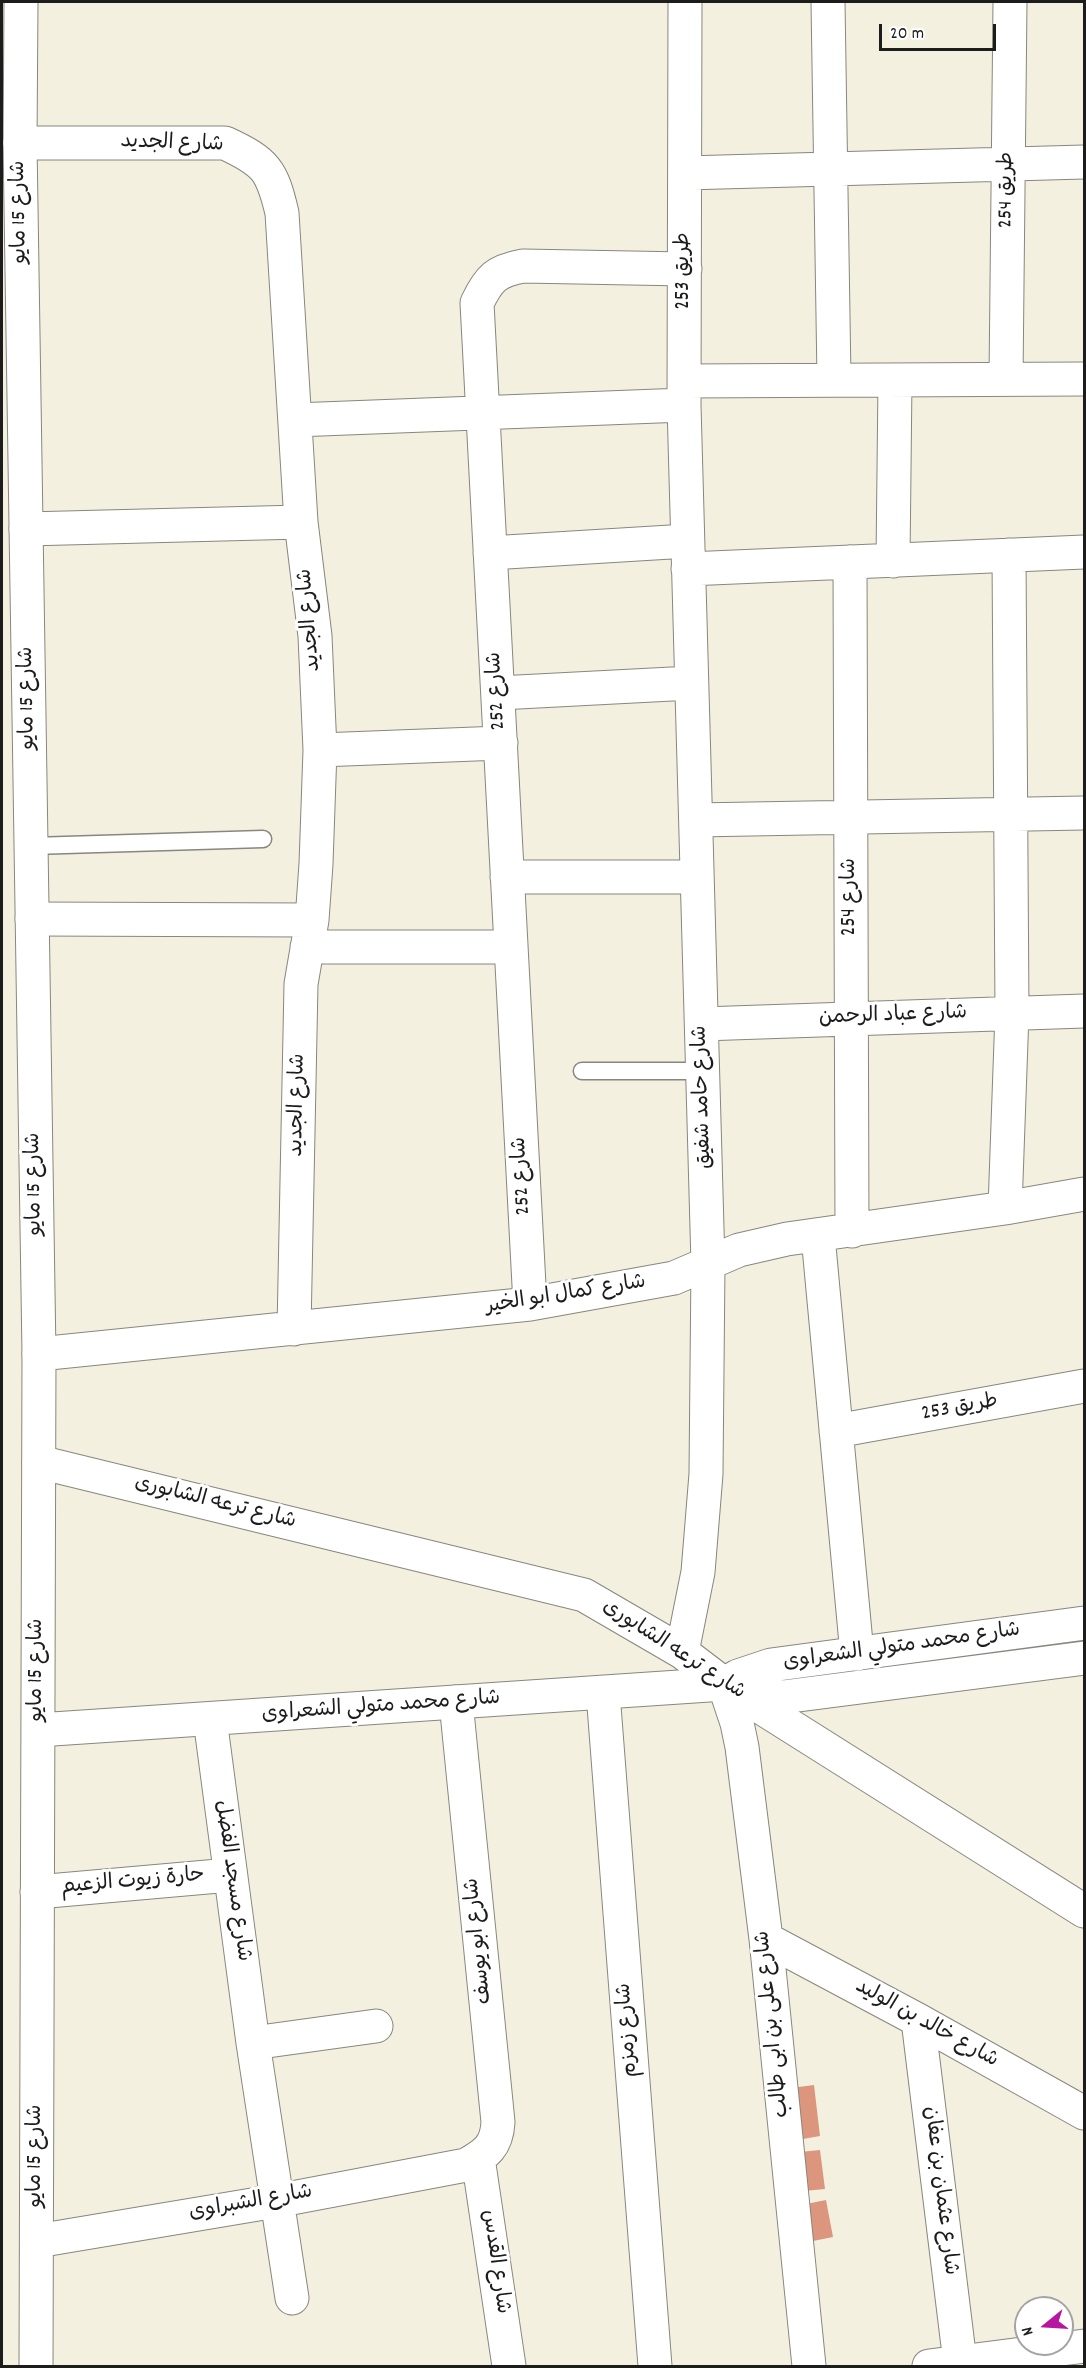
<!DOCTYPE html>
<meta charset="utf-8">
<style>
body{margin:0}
#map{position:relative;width:1086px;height:2368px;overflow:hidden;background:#f4f0df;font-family:Dekko,sans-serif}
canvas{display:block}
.frame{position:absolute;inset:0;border:3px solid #1c1c1c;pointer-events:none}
.north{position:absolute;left:1014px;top:2296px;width:60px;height:60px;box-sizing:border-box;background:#fff;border:2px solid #a4a4a4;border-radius:50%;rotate:252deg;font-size:16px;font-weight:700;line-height:24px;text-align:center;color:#1c1c1c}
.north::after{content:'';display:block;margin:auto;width:21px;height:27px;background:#b5179e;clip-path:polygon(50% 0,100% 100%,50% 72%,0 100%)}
.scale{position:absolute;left:879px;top:24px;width:117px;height:27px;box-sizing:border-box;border:3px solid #1c1c1c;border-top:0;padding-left:8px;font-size:18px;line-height:21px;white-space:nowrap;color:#1c1c1c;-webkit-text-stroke:4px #fff;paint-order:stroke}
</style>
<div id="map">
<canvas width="1086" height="2368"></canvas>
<div class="frame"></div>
<div class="north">N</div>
<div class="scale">20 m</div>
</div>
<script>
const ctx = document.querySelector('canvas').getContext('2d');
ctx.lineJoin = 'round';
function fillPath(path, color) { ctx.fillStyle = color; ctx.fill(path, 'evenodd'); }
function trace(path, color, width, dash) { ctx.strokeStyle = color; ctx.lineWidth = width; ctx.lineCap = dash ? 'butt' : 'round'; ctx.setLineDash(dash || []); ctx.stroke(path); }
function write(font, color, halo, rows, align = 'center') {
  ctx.font = font + ' Dekko,"Playpen Sans Arabic",sans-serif'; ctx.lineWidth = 6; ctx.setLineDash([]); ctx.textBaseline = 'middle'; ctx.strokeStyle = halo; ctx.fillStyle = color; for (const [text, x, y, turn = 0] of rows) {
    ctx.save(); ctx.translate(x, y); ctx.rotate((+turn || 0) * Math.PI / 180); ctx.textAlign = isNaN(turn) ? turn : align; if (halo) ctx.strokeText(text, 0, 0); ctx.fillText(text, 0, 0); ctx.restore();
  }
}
fillPath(new Path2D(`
 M814 2085 820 2136 797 2140 791 2088Z
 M820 2150 825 2189 804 2191 800 2152Z
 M826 2200 833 2237 813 2241 806 2204Z`), '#db967d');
const lane = new Path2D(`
 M32 846 263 839
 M582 1071H703`);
const street = new Path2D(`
 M828 2 834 379
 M20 143H225C266 162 272 170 282 213L301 522 315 636 320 750 316 864 312 920 301 984 294 1329
 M685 173 1084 162
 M1006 379 1010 2
 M685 381 1084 379
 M295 420 684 405
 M26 529 301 522
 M490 553 687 541
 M893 561 895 380
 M850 562 852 1231
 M688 569 1084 552
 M499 693 691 683
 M320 750 501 743
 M696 820 1084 813
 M507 877H697
 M32 919 312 920
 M307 947H510
 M702 1024 1084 1011
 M1005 1208 1012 1013 1009 555
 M818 1236 857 1654
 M530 1304 477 303C489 278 496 271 523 266L685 269
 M39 1354 530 1304 674 1278 739 1250 787 1239 1005 1208 1084 1194
 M836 1431 1084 1386
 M39 1462 584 1595 682 1652 724 1684 1084 1911
 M682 1652 698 1572 706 1474 708 1264 684 405 685 2
 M724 1684 737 1723 742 1747 766 1939 809 2366
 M603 1693 655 2366
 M210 1719 253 2043 292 2298
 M37 1892 230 1875
 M766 1939 918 2020 1084 2113
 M918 2020 960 2362
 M253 2043 376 2026
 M478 2158 509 2366
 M37 2241 276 2201 466 2165C486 2154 497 2146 498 2122L456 1702
 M929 2366 1084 2346`);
const secondary = new Path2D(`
 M21 2 20 143 39 1354 36 2366
 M724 1684 738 1676 771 1665 1084 1623
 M38 1730 724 1684 756 1694 783 1697 1084 1658`);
trace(lane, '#88867e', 19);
trace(street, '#88867e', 35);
trace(secondary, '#88867e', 35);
trace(lane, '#fff', 16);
trace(street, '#fff', 33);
trace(secondary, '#fff', 33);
write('21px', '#1c1c1c', '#fff', [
 ["شارع الجديد",172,145,2],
 ["طريق 254",1008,190,-89],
 ["شارع 15 مايو",21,212,-91],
 ["طريق 253",685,271,-90],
 ["شارع الجديد",311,620,-95],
 ["شارع 252",498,691,-93],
 ["شارع 15 مايو",29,698,-91],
 ["شارع 254",851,897,-90],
 ["شارع عباد الرحمن",893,1017,-2],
 ["شارع حامد شفيق",704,1097,-92],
 ["شارع الجديد",299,1105,-89],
 ["شارع 252",523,1176,-93],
 ["شارع 15 مايو",36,1184,-91],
 ["شارع كمال ابو الخير",566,1296,-9],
 ["طريق 253",960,1409,-10],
 ["شارع ترعه الشابورى",215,1504,14],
 ["شارع محمد متولي الشعراوى",902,1648,-8],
 ["شارع ترعه الشابورى",673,1651,33],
 ["شارع 15 مايو",38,1670,-90],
 ["شارع محمد متولي الشعراوى",381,1708,-4],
 ["شارع مسجد الفضل",231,1881,82],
 ["حارة زيوت الزعيم",133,1883,-5],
 ["شارع ابو يوسف",480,1941,-96],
 ["شارع على بن ابى طالب",774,2024,-96],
 ["شارع خالد بن الوليد",926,2025,29],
 ["شارع زمزم",629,2030,-94],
 ["شارع 15 مايو",37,2156,-90],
 ["شارع عثمان بن عفان",939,2191,83],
 ["شارع الشبراوى",251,2204,-10],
 ["شارع القدس",494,2262,82]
]);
</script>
